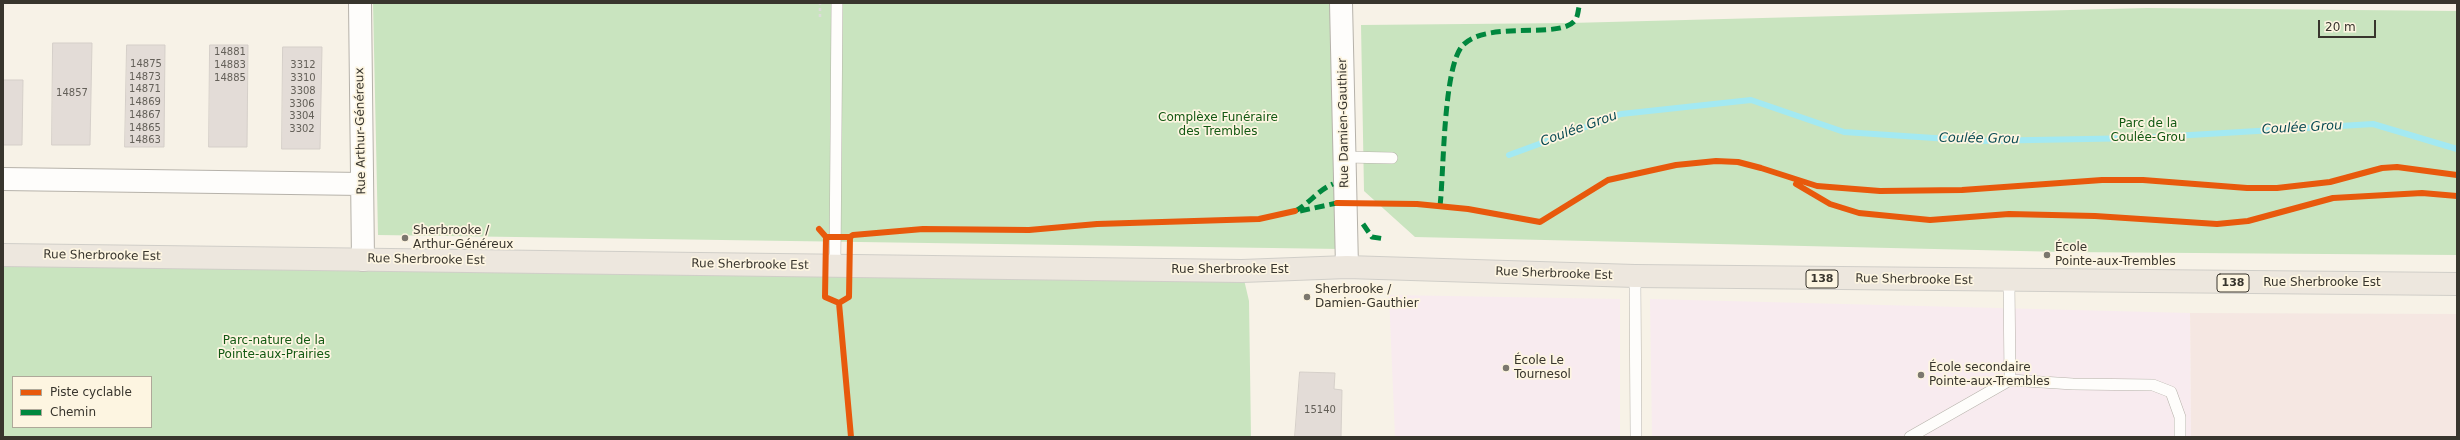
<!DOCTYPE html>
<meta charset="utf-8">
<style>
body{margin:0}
#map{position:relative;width:2460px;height:440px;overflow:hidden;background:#f7f2e7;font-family:"DejaVu Sans",sans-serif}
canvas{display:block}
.frame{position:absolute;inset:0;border:4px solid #38352d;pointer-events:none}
.legend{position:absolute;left:12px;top:376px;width:140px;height:52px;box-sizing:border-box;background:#fdf5e1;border:1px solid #aea899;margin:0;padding:5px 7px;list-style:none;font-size:12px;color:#38352d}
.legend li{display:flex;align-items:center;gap:8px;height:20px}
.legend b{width:20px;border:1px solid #aea899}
.scale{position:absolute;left:2318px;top:20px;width:58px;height:18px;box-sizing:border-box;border:2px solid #38352d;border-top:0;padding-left:5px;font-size:12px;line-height:14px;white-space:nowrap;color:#38352d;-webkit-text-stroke:3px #fdf5e1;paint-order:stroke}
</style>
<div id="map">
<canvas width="2460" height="440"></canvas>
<div class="frame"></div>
<ul class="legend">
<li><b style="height:5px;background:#e8590c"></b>Piste cyclable</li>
<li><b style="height:5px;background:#00873e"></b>Chemin</li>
</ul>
<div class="scale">20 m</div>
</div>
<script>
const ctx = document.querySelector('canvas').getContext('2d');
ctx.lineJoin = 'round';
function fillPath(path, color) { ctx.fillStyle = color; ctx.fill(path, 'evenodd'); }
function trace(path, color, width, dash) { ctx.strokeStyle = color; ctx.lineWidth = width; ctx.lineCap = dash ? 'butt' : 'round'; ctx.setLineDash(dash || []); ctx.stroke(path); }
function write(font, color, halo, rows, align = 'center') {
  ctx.font = font + ' "DejaVu Sans",sans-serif'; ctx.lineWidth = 3.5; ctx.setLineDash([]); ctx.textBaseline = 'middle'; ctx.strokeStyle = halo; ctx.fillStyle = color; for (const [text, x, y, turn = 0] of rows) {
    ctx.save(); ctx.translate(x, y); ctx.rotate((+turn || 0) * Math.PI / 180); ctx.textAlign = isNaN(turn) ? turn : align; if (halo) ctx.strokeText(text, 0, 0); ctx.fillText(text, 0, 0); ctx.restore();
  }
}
fillPath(new Path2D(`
 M2190 313 2457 314V437H2191Z`), '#f5e7e2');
fillPath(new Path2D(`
 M1389 295 1620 299V437H1395Z
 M1650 299 2190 313 2191 437H1652Z`), '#f8ebef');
fillPath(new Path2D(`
 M373 3H1341V249L378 235Z
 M2147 8 2457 11V255L2064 252 1415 237 1364 191 1361 25 1570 23Z
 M3 255 1242 271 1249 301 1251 437H3ZM13 377H151V427H13Z`), '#c9e4bf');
trace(new Path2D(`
 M1509 155 1621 114 1751 100 1844 132 1979 141 2141 138 2373 124 2457 149`), '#a3e9f2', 6);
const building = new Path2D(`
 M53 43H92L90 145H52Z
 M127 45H165L164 147H125Z
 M210 45H248L247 147H209Z
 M283 47H322L320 149H282Z
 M3 80H23L22 145H3Z
 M1300 372 1335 373 1334 389 1342 390 1341 437H1295Z`);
fillPath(building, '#e3dcd7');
trace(building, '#d5cfc9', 1);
const service = new Path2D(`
 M1344 157 1392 158
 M835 266 837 3
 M1635 276 1636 437
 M2009 281 2010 380
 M1910 437 2010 380 2073 384 2153 385 2171 392 2180 417V437`);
const minor = new Path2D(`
 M360 3 363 260
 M1341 3 1347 267
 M3 179 362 184`);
const primary = new Path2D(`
 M3 255 1242 271 1347 267 1635 276 2457 284`);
trace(service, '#b6b2aa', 12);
trace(minor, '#b6b2aa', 24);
trace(primary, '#d0cec8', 24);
trace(new Path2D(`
 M820 17V3`), '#dddcd9', 2.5, [3, 3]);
trace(service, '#fefdfb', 11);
trace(minor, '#fefdfb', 22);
trace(primary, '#ede7de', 22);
trace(new Path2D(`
 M1440 206C1444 172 1443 66 1463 45 1489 19 1563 41 1576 19 1578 15 1578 11 1579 7
 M1295 211C1309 204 1318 190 1333 184
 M1300 211 1337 203
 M1363 224 1372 237 1385 239`), '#00873e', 5, [10, 5]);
trace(new Path2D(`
 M1796 184 1830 204 1859 213 1930 220 2009 214 2095 216 2217 224 2248 221 2333 198 2422 193 2457 196
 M1337 203 1417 204 1468 209 1540 222 1608 180 1676 165 1716 161 1738 162 1761 168 1817 186 1880 191 1962 190 2102 180H2143L2247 188H2277L2330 182 2382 168 2397 167 2457 175
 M819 229 826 237H850L853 235 923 229 1029 230 1097 224 1259 219 1295 211
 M826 237 825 297 839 303 851 437
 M839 303 849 297 850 237`), '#e8590c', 6);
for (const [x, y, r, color] of [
 [405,238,4,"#7b776e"],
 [2047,255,4,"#7b776e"],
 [1307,297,4,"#7b776e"],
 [1506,368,4,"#7b776e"],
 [1921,375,4,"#7b776e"]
]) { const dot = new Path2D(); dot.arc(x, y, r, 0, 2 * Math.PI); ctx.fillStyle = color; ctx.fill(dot); trace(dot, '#fdf5e1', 1.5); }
write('10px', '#646059', null, [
 ["14881",230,52],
 ["14875",146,64],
 ["14883",230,65],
 ["3312",303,65],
 ["14873",145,77],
 ["14885",230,78],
 ["3310",303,78],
 ["14871",145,89],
 ["3308",303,91],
 ["14857",72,93],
 ["14869",145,102],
 ["3306",302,104],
 ["14867",145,115],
 ["3304",302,116],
 ["14865",145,128],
 ["3302",302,129],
 ["14863",145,140],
 ["15140",1320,410]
]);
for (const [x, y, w] of [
 [1822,279,32],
 [2233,283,32]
]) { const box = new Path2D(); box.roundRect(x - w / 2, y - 9, w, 18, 3); ctx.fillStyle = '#fdf5e1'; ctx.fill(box); trace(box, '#38352d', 1); }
write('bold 11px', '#38352d', null, [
 ["138",1822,279],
 ["138",2233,283]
]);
write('12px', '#125812', '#fdf5e1', [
 ["Complèxe Funéraire",1218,118],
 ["des Trembles",1218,132],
 ["Parc de la",2148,124],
 ["Coulée-Grou",2148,138],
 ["Parc-nature de la",274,341],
 ["Pointe-aux-Prairies",274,355]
]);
write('12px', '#38352d', '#fdf5e1', [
 ["Rue Damien-Gauthier",1344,123,-91],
 ["Rue Arthur-Généreux",361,131,-91],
 ["Rue Sherbrooke Est",102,256,1],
 ["Rue Sherbrooke Est",426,260,1],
 ["Rue Sherbrooke Est",750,265,1],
 ["Rue Sherbrooke Est",1230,270],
 ["Rue Sherbrooke Est",1554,274,2],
 ["Rue Sherbrooke Est",1914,280,1],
 ["Rue Sherbrooke Est",2322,283]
]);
write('12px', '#38352d', '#fdf5e1', [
 ["Sherbrooke /",413,231],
 ["Arthur-Généreux",413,245],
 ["École",2055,248],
 ["Pointe-aux-Trembles",2055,262],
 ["Sherbrooke /",1315,290],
 ["Damien-Gauthier",1315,304],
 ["École Le",1514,361],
 ["Tournesol",1514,375],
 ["École secondaire",1929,368],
 ["Pointe-aux-Trembles",1929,382]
], 'left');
write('italic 13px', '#094a53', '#fdf5e1', [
 ["Coulée Grou",2302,128,-3],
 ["Coulée Grou",1579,129,-20],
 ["Coulée Grou",1979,139,1]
]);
</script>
